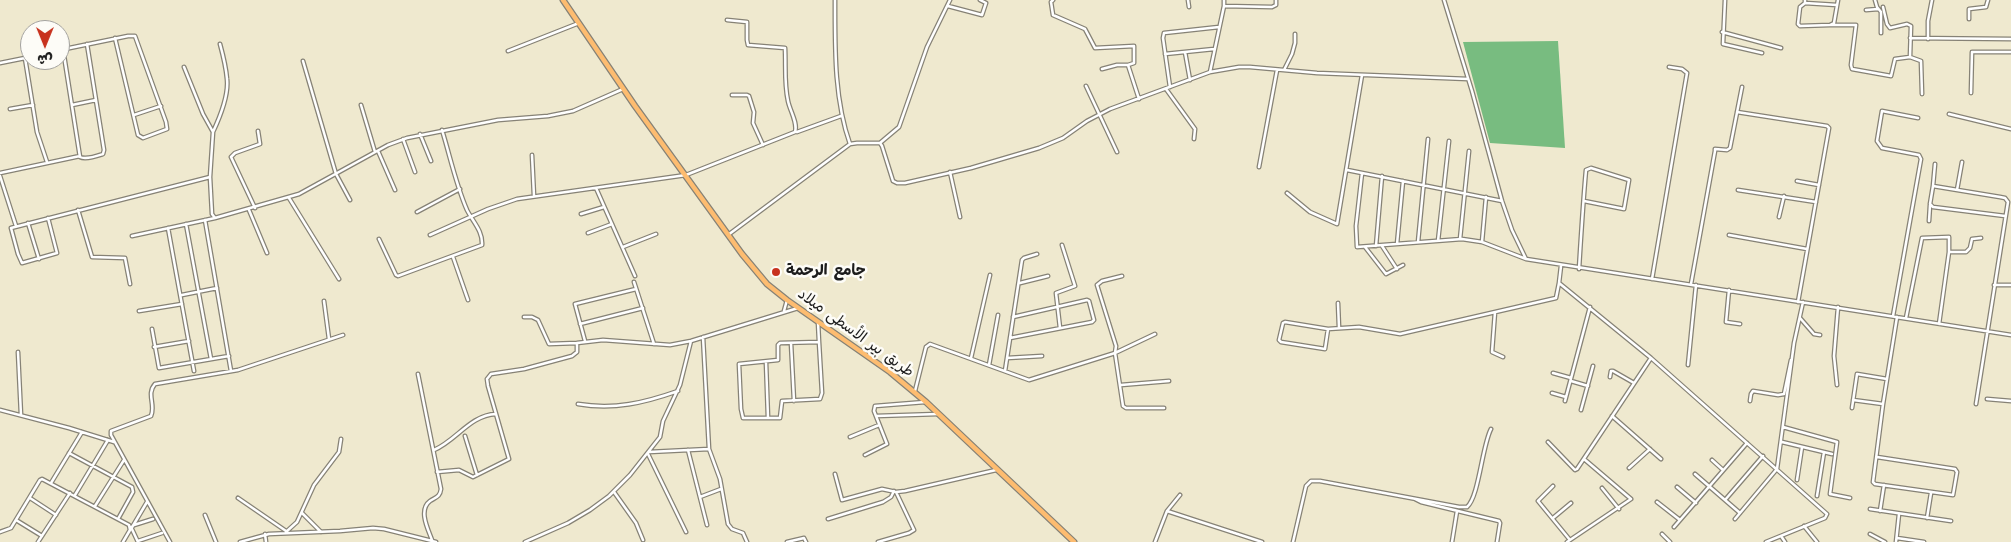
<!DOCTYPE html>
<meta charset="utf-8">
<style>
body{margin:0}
#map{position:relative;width:2011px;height:542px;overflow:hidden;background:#efe9cf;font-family:"Architects Daughter","Playpen Sans Arabic",sans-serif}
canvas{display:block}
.north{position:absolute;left:20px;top:20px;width:50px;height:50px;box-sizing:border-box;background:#fdfcf7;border:1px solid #a3a29f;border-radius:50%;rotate:180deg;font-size:14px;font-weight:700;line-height:20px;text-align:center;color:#1c1c1c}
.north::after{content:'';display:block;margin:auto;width:18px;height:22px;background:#c8321e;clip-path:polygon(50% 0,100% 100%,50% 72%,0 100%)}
</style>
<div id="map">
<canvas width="2011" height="542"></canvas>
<div class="north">ش</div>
</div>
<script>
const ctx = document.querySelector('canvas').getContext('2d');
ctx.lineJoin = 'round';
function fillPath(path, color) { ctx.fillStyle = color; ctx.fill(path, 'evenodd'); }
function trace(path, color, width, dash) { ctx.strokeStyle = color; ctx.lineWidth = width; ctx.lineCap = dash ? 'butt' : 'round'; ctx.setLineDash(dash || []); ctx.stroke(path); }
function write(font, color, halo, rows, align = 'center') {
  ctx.font = font + ' "Architects Daughter","Playpen Sans Arabic",sans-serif'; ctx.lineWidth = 5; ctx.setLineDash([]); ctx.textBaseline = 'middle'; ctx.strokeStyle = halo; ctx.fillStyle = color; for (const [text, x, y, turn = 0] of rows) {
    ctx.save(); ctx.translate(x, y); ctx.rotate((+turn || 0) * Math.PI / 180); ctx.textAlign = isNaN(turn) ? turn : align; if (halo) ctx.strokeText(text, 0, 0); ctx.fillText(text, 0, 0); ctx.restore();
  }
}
fillPath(new Path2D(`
 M1558 41 1565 148 1490 143 1463 42Z`), '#78bc80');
const minor = new Path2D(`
 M835 0C835 48 834 99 850 144
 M1053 0 1051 2 1053 15 1085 29 1095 48 1134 46V63L1128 65
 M1188 0 1189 7
 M1224 0V6
 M1444 0 1472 91 1502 201 1512 230 1526 259 2011 335
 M1725 0 1723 44 1762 53
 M1805 0V3L1800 7 1798 24 1800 26 1830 25 1834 23 1838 0
 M1875 0 1877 7 1881 12
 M1805 3 1837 5
 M948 6 982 15 986 3 980 0
 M1883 7 1887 24 1890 28 1907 24 1911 26 1910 57
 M1866 10 1878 9
 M1969 19V9L1986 7 1988 0
 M1830 25H1856L1851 65 1852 69 1891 76 1895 59 1910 57 1921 61 1922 94
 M1722 32 1781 48
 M1881 33V12
 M1910 38 2011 39
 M1928 39V21L1932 0
 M63 49 80 157C86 160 97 156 103 154L104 150 87 44
 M60 50 128 36H135L166 122 167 129 143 138 138 135 115 38
 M508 51 579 23
 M1185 52 1190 80
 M1165 54 1214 49
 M25 58 37 132 47 162
 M303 61 336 174 350 200
 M0 63 30 57
 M184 67 203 114 213 132 210 177 212 214 215 218 299 194 388 145 407 138 498 120 548 116 573 111 623 89
 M1102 69 1117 65H1128L1139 99
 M1284 70 1292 54 1295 43V34
 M1210 72 1224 6 1272 7 1276 5V0
 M1086 86 1117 152
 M1170 87 1163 38 1164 33 1219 27
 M1166 89 1195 129 1194 139
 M1971 93 1972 52H2011
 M732 95H747L749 96 754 112 753 123 763 145
 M72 105 96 100
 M361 105 375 152
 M10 109 33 105
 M1737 112 1827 126 1829 128 1798 302
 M1949 114 2011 129
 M134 115 161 106
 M213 132C220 117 229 96 227 79 226 67 223 55 220 44
 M797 132 841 116
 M420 134 431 161
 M403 139 415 172
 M880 143 899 127 927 47 950 0
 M378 151 395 190
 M532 155 534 196
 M1935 164 1933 186 2000 197 2005 198 2008 202 1976 404
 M1259 167 1277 70
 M1347 170 1502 201
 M950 172 960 217
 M0 173 80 156
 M1362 173 1356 226 1357 247 1462 239 1482 242 1526 259
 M0 176 16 226
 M1797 181 1819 185
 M1933 186 1930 204 1933 207 2005 216
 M596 188 635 276
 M1738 190 1816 202
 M1957 190 1962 162
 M1287 193 1310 212 1337 224 1362 75
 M289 198 339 279
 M255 208 231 157 235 153 260 144 258 131
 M78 210 92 257 125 258 130 284
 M249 210 267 253
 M417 212 460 189
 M581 214 604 207
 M1779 217 1784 196
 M48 218 57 253 22 263 18 254 11 228 210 177
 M205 220 231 371
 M1929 221 1930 205
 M28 223 39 259
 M186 224 211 359
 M168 228 194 371
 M588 233 612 224
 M430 235 488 209 517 199 686 175 795 132C798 123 790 111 788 101 784 83 786 66 785 48L748 45 747 40V22L727 20
 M728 235 850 144 857 143H880L882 146 893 181 897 183H905L971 168 1039 148 1063 138 1087 121 1110 109 1210 72 1239 67H1250L1317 73 1468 79
 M1729 235 1807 249
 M132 236 215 218
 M379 239 396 275 398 276 482 245C483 231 473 222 467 210 456 185 450 156 442 130
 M1460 239 1469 151
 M1438 241 1449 141
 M1418 242 1428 139
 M1482 242 1486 197
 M1397 244 1403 181
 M1376 246 1382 176
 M1382 246 1397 269
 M623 247 656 234
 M1365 247 1386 274 1403 265
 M453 257 468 300
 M1561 266 1559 283 1651 358 1827 514 1825 518 1766 542
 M1579 269C1581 236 1583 203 1586 170L1591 168 1629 180 1624 209 1584 201
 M1122 276 1102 281 1097 285 1116 346 1115 353 1123 406 1126 408H1164
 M1652 279 1687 73 1682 69 1669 67
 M634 282 654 344
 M1020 283 1048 276
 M1691 284 1715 151V149L1727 150 1730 148 1742 87
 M1994 285H2011
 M1729 290 1726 322 1740 324
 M182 295 217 288
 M324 301 329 339
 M1338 303 1339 328
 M139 311 182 304
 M784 311 787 300
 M1495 312 1492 352 1503 357
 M1893 316 1921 159 1919 155 1882 148 1877 141 1882 111 1918 118
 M524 317H532L538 320 549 344 577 343
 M1800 318 1814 334 1820 335
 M1906 318 1922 238 1949 237V252H1966L1970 248 1972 239 1981 238
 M818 322 819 342 780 343 778 345V360L739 364 741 409 743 418H780L782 401 820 399 822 393 819 342
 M580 324 643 308
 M1939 324 1949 252
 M1060 328 1056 293 1075 286 1062 245
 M152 329 159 368 229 356
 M1328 329 1325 349 1281 342 1279 340 1283 323 1285 322 1328 329 1359 327 1400 334 1556 298 1559 283
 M703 337 709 449 720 479 728 524 732 529 743 533 747 542
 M1010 338 1092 322 1094 320 1089 301 1087 300 1013 317
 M585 341 575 304 636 289
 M791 343 794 401
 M154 347 189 341
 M18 352 21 415
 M971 358 990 275
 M1007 358 1042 356
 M766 362 768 418
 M989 365 998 315
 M1688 365 1696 285
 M1005 371 1022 260 1024 258 1037 254
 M1553 373 1571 378
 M418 374 441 489C440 497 436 497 430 501 418 510 428 529 432 540
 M1610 377 1611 371H1613L1634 383
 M1571 381 1588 386
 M1121 385 1169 381
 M1837 385 1834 356 1838 307
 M915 391 926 347 930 344 1029 380 1115 353 1155 334
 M1552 393 1566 397
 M1987 399 2011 401
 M1853 400 1883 404
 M1565 401 1590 307
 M1750 401 1751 394 1753 391 1778 395 1784 394 1791 360
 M578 404C614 410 644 403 678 391
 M1852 408 1857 374 1887 379
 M0 410 69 428 114 442
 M1581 410 1593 366
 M876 416 938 414
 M1612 416 1661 459
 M1783 427 1837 442 1830 494 1850 498
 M465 436 477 475
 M850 437 879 425
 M1548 442 1575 470 1577 469 1651 358
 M1782 442 1832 454
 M434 450C456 441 470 415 496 414
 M688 450 707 525
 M649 452 709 449
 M69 453 132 487 133 492 118 519
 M648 454 686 532
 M865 455 887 444 874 411 875 406 925 402
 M1877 457 1955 469 1957 472 1953 495 1875 484 1873 482 1883 404 1897 317
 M1712 460 1723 470
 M1629 468 1650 449
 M437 472 459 470 473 477 509 459 488 386 487 379 491 374 524 369 572 356 577 352V343L603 340 670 345 691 341 798 308
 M835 474 842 500 882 489 896 492
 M1695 474 1740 513
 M1797 480 1802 447
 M51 483 82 432
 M1553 486 1538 501 1570 540
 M1677 487 1696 503
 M1602 488 1619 509
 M614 492 636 523 643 540
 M75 495 108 440
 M1817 496 1824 452
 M700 497 721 489
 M30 498 56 515
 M238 498 286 531
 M1415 499 1421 502 1499 521 1500 523 1497 542
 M1725 500 1763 456
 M1657 502 1680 520
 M95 506 124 460
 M1870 509 1951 521
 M1167 511 1262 542
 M1880 511 1884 485
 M302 513 321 532
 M205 515 216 542
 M1553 518 1571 503
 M1927 518 1931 493
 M828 519 883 502 891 497 894 491
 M1735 519 1777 469 1794 343 1803 302
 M16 520 42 536
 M134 525 153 519
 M1804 526 1817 542
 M131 527 138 542
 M1674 527 1747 443
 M131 529 147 502
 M0 532 11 528 40 480 42 479 129 525 130 530 123 542
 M286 532 297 522 314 485 339 452 341 439
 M265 534 266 542
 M1662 534 1670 542
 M1870 534 1885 542
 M1781 536 1785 542
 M1897 538 1924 542
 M138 541 162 533
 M38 542 70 493
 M170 542 111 435V431L151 416C156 405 146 394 155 384L238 370 343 335
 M240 542 269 534 340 531 373 528 384 529 436 542
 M525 542 568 523 590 510 609 496 630 475 660 437 663 421 680 385 691 341
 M787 542 804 538 806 542
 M878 542 909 533 914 530 896 492 905 491 996 470
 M1155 542 1167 511 1180 495
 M1293 542 1306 486 1311 481H1320L1459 507H1467C1479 497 1482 446 1491 429
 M1452 542 1457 511
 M1567 542 1631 499 1584 459
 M1896 542 1899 514`);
const primary = new Path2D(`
 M563 0 635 106 742 254 767 284 787 300 890 372 926 402 1074 542`);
trace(minor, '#868276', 5);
trace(primary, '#868276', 7);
trace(minor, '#fff', 2.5);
trace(primary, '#fdbc70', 4.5);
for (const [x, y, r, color] of [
 [776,272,5,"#c8321e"]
]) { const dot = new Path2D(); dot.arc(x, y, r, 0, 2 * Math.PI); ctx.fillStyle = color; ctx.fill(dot); trace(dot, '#fdfcf7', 2); }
write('bold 15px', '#1c1c1c', '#fdfcf7', [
 ["جامع الرحمة",786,272]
], 'left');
write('15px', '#1c1c1c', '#fdfcf7', [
 ["طريق بير الأسطى ميلاد",855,334,36]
]);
</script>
